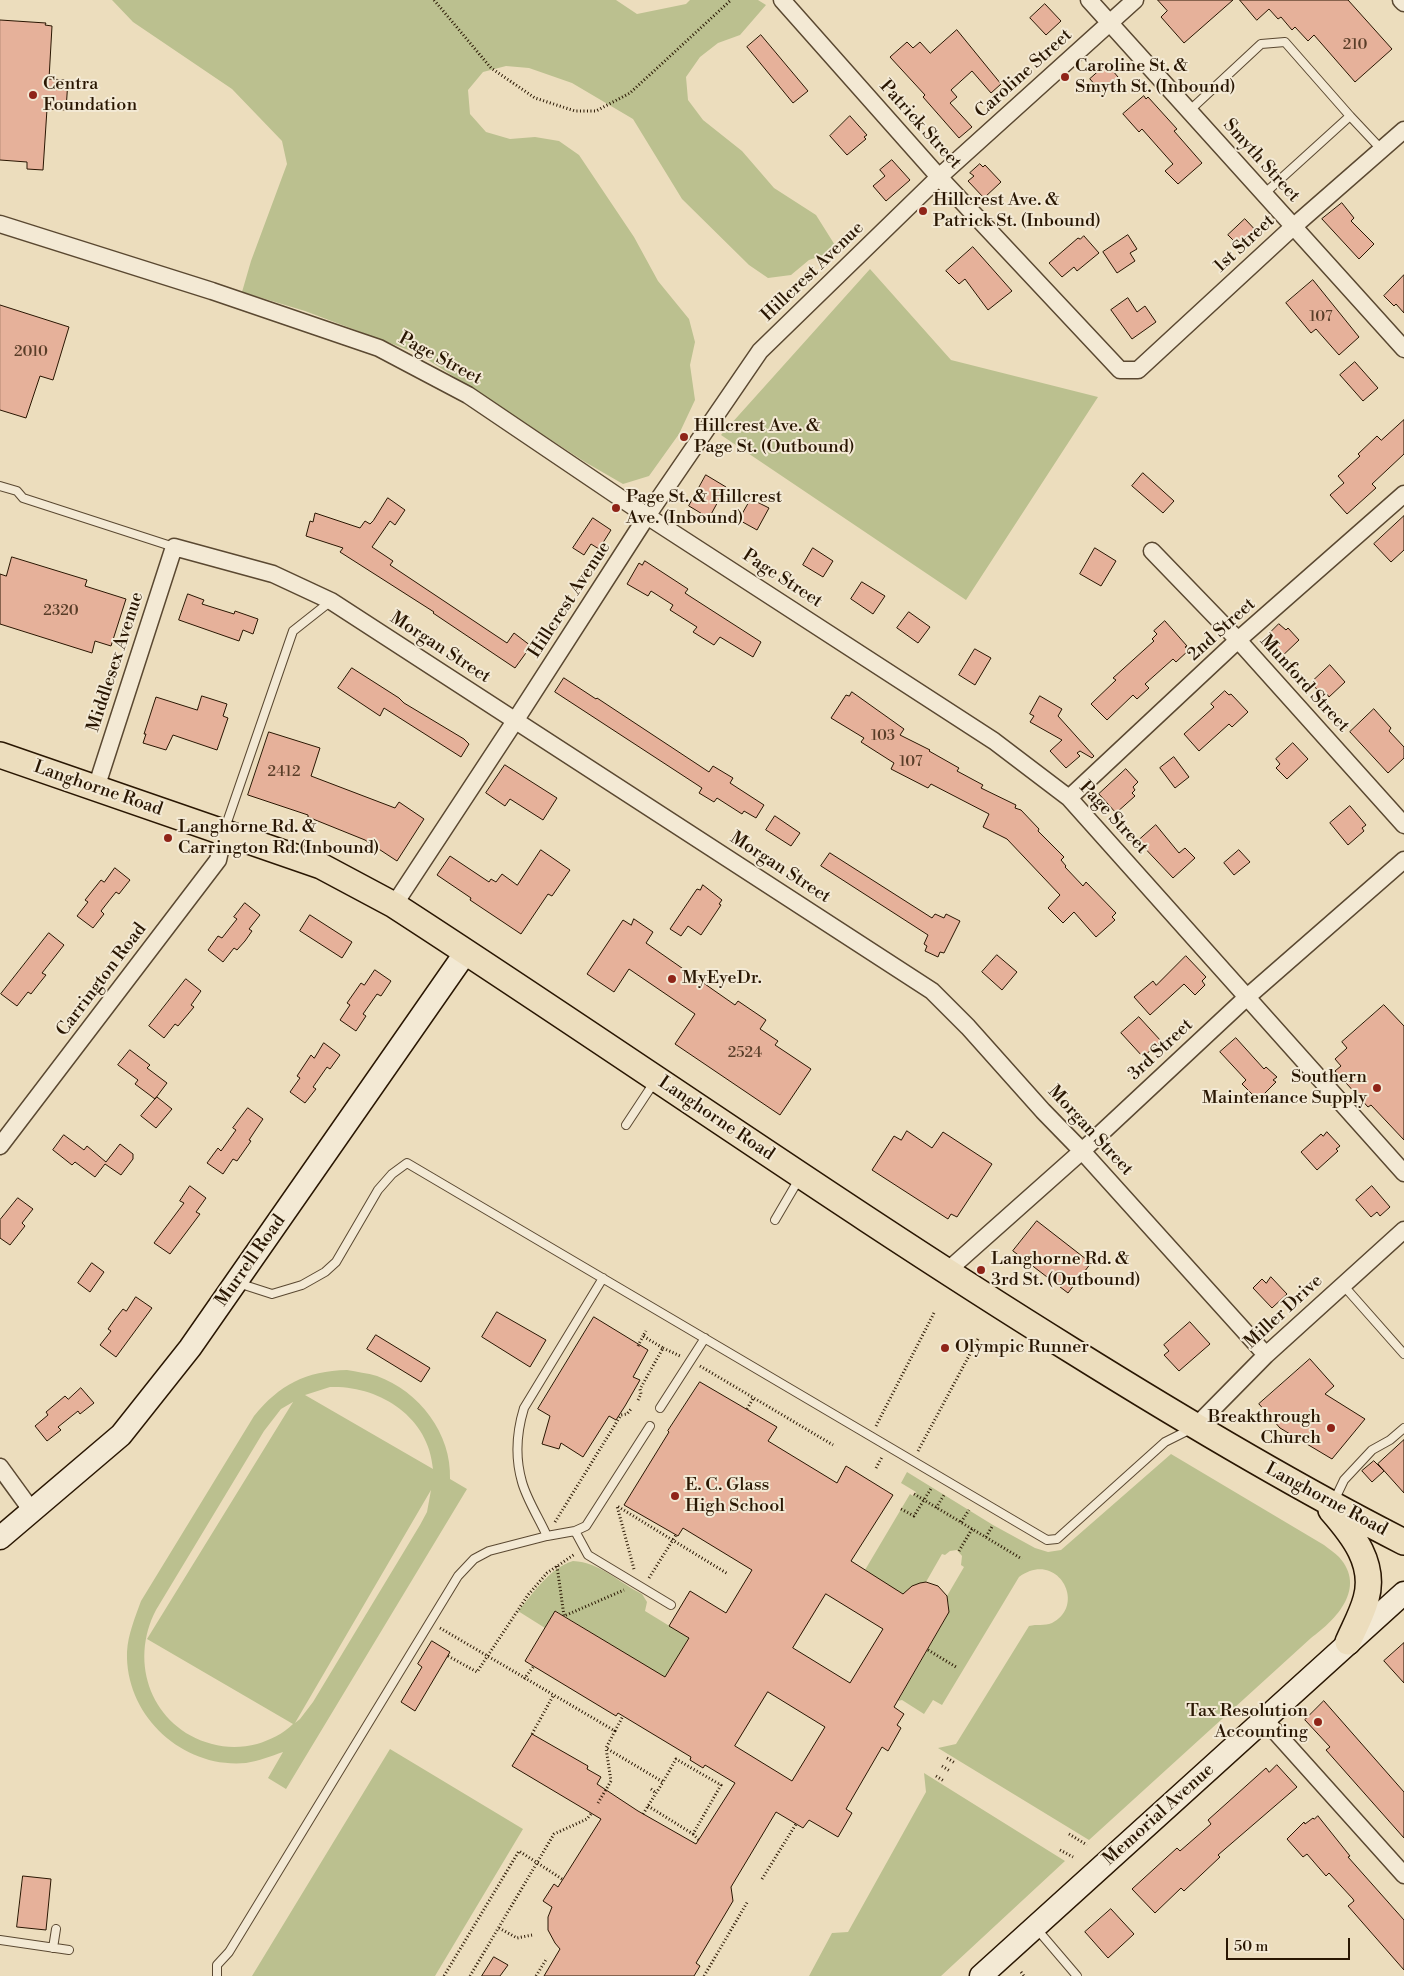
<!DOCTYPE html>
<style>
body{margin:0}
#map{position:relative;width:1404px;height:1976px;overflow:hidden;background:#ecddbd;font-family:"Libre Bodoni",serif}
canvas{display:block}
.scale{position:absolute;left:1226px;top:1938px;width:124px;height:22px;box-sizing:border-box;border:2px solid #291602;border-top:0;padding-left:6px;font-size:15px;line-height:18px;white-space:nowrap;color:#291602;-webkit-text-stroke:4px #f3e9d4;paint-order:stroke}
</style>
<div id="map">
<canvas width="1404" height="1976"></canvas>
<div class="scale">50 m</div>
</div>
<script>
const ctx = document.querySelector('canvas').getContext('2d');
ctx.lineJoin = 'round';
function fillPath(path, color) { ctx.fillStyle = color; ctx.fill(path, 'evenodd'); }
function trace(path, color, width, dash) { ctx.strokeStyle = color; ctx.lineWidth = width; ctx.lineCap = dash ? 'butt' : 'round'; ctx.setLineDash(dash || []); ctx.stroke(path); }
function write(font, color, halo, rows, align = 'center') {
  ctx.font = font + ' "Libre Bodoni",serif'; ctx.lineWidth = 4; ctx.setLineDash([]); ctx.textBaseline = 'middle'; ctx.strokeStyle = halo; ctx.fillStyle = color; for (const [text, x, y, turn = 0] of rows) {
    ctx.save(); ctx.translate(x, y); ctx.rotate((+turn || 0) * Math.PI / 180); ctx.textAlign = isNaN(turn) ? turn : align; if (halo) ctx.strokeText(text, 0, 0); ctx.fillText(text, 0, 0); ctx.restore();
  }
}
fillPath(new Path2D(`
 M112 0H616L637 14 686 4 690 0H758L766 5 740 35 718 43 700 57 686 77 688 100 703 120 742 151 774 188 816 215 838 250 809 260 791 275 768 278 749 265 682 199 633 119 572 83 529 68 506 66 483 72 468 90 470 114 486 132 510 139 535 137 559 141 579 155 634 237 658 281 689 319 695 342 690 365 695 400 679 434 649 476 623 484 585 462 419 354 305 311 242 292 251 261 287 164 282 141 232 89 133 22Z
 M870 269 951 360 1098 397 966 600 721 435Z
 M347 1370C357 1372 367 1373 377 1376 419 1391 452 1434 450 1479L467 1489 286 1789 268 1778 283 1752C271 1756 259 1761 246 1763 183 1769 125 1716 127 1652 128 1634 135 1618 141 1601L254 1416C279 1385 306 1371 347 1370ZM330 1387C378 1385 429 1416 433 1469L305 1395ZM293 1402 147 1639 293 1724C283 1734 270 1740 257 1744 242 1748 226 1748 212 1744 152 1728 128 1663 156 1610L264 1431 281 1409ZM431 1490 427 1512 420 1525 313 1702 300 1719 295 1723Z
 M1171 1454 1324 1545C1329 1549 1335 1553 1339 1557 1367 1588 1336 1620 1311 1638L1089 1840 938 1748 956 1744 1029 1626C1037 1624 1044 1626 1052 1623 1088 1605 1057 1549 1019 1577L942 1705 933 1700 924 1714 902 1700 898 1701 947 1616 949 1607 947 1596 964 1567 961 1565 962 1556 957 1550 950 1551 945 1555 942 1554 926 1582 912 1586 903 1598 865 1570 910 1494 913 1496 916 1492 901 1483 907 1472 993 1525 1035 1548 1048 1552 1061 1550Z
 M573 1561C600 1562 619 1583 642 1594L647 1602 645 1611 689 1638 654 1695 646 1666 556 1611 545 1628 518 1611C534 1593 549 1568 573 1561Z
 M390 1749 523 1829 435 1976H252Z
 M924 1773 1065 1861 941 1976H809L832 1933 848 1932 926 1792Z`), '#bbc08f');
const building = new Path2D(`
 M1158 0H1233L1184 43 1161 17 1167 11Z
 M1240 0H1348L1392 49 1355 82 1314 35 1308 41 1295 27 1292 30 1281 17 1278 19 1269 9 1257 20Z
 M1045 4 1061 21 1046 35 1030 18Z
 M0 20 46 23 45 25 52 26 49 79 68 80 66 110 47 109 43 170 27 169V162L0 160Z
 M957 30 1001 84 991 93 972 71 951 90 957 97 950 103 972 127 959 138 923 97 925 95 890 57 907 42 913 48 920 42 930 53Z
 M761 35 808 91 793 103 747 47Z
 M1107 64 1118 77 1101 92 1090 79Z
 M1144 96 1146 99 1148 97 1177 129 1174 131 1202 163 1178 184 1165 171 1173 164 1142 129 1139 132 1123 114Z
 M850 116 867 135 864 137 866 139 847 155 830 136Z
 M892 160 910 180 886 201 873 186 885 176 880 170Z
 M980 164 983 167 985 165 1001 182 984 198 968 181 974 176 970 173Z
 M1342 203 1354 218 1351 221 1374 244 1359 259 1322 219Z
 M1245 219 1260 235 1249 246 1243 240 1238 245 1228 235Z
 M1128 235 1137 249 1130 253 1135 261 1117 273 1103 252Z
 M1084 236 1099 253 1077 271 1074 267 1062 277 1049 263 1078 238 1080 239Z
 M973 247 1012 291 988 310 965 279 959 284 946 271Z
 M1404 275V313L1396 304 1394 306 1384 296Z
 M1313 280 1359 337 1339 355 1316 329 1311 333 1286 303Z
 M1128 298 1137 312 1145 306 1156 322 1132 339 1111 310Z
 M0 305 69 327 53 380 40 376 26 418 0 410Z
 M1355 362 1378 388 1363 401 1340 375Z
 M1404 420V454L1372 484 1376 488 1347 514 1330 495 1344 483 1338 476 1360 456 1358 454 1377 436 1381 440Z
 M1143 473 1174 501 1163 513 1132 486Z
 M706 475 726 487 709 518 689 506Z
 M388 498 405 510 395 525 390 521 372 547 393 561 390 565 507 643 514 633 531 646 515 668 433 613 434 612 340 552 343 548 306 536 310 521 313 522 315 513 360 528 365 521 370 524 373 521Z
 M751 499 769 508 757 530 739 520Z
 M1404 516V550L1391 562 1374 544Z
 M593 518 611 530 599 549 591 544 584 555 573 548Z
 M813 548 833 561 823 577 803 565Z
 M1095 548 1116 561 1101 586 1080 574Z
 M12 557 87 580 85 586 126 599 111 646 95 641 92 653 0 624V574L6 576Z
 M645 561 688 589 685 593 691 597 761 642 753 657 720 637 714 645 693 632 697 627 670 610 673 605 651 591 648 596 627 584 639 563 642 565Z
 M862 582 885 596 873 614 851 599Z
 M188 594 204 600 202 604 234 614 235 611 258 619 253 634 243 630 239 641 179 620Z
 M909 612 930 627 918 643 897 628Z
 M1165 621 1187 646 1185 647 1189 650 1176 662 1173 659 1145 684 1149 688 1137 699 1133 695 1107 720 1091 704 1116 680 1113 678 1154 641 1152 639 1157 634 1154 631Z
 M1279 624 1286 630 1288 628 1299 640 1277 661 1260 643Z
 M975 649 991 658 975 685 959 675Z
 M1330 665 1345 682 1329 697 1327 694 1324 697 1313 685 1316 682 1314 680Z
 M352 668 399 698 404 703 464 739 469 744 461 757 384 708 380 716 338 688Z
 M564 678 596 699 597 698 709 772 713 766 733 778 730 783 764 805 756 818 744 811 742 814 717 798 714 802 699 793 702 788 699 786 555 692Z
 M1225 691 1229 695 1231 694 1248 712 1232 727 1229 724 1199 751 1184 734 1214 707 1211 704Z
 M852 692 904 729 900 735 930 750 929 751 959 768 957 771 983 785 981 788 1016 805 1015 808 1021 810 1039 829 1038 831 1064 857 1061 860 1066 866 1065 867 1083 886 1086 882 1116 913 1112 917 1115 920 1096 937 1074 912 1063 923 1048 908 1060 895 1007 839 983 827 989 814 931 784 928 788 891 769 894 763 861 742 864 738 831 718 846 695 849 696Z
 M202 696 227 704 223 716 228 718 217 750 173 735 166 750 143 743 146 734H144L156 697 197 710Z
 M1040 696 1062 709 1058 716 1094 756 1092 758 1080 751 1077 753 1080 756 1066 768 1050 751 1062 740 1030 722 1034 716 1030 714Z
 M1374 709 1391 728 1389 731 1404 747V758L1388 773 1350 732Z
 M269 732 320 748 311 776 395 808 399 802 424 819 397 861 365 840 308 817V815L248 795Z
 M1293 743 1308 759 1287 779 1276 768 1280 764 1276 759Z
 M1174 757 1189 777 1175 788 1160 768Z
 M505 765 557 798 543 820 510 799 505 806 486 793Z
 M1126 769 1138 782 1133 787 1135 790 1132 793 1135 796 1116 813 1099 794Z
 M1350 806 1366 825 1362 828 1364 831 1348 845 1330 823Z
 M775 816 800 833 791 846 766 830Z
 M1156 825 1179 853 1185 848 1195 858 1173 878 1138 841Z
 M541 850 570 870 552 896 548 894 521 934 470 900 471 898 437 875 450 856 489 882 491 879 496 882 502 874 517 885Z
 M1239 850 1250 862 1234 875 1224 863Z
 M830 853 932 918 935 914 944 918 946 914 960 921 944 953 940 952 938 957 925 951 927 946 924 944 928 935 821 866Z
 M115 868 130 880 119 894 116 892 108 902 101 911 104 914 93 928 77 916 88 902 85 900 101 880 104 882Z
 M703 885 722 900 719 904 721 905 701 935 688 926 681 936 670 929 697 889 700 890Z
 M245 903 260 915 249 929 252 931 245 941 237 950 234 948 223 962 208 950 218 936 222 938 229 929 237 919 234 917Z
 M310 915 352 942 342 958 300 931Z
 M634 919 653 932 646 943 735 1005 738 1001 766 1020 760 1029 778 1041 775 1045 811 1069 780 1115 675 1044 695 1014 629 969 614 992 587 974 623 920 631 925Z
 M49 933 64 945 42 973 46 975 38 985 31 994 28 992 17 1006 1 994Z
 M997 955 1017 972 1002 990 982 972Z
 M1186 956 1206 977 1202 981 1205 985 1195 995 1184 984 1150 1015 1134 997 1153 981 1156 985Z
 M375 970 391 981 381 996 377 994 363 1014 366 1016 356 1031 340 1020 350 1005 347 1003 361 983 364 985Z
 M186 979 201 991 191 1005 194 1007 178 1026 175 1024 164 1038 149 1026Z
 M1384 1005 1404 1026V1140L1371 1105 1368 1107 1335 1071 1341 1066 1335 1059 1347 1048 1342 1042Z
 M1139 1017 1161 1041 1143 1057 1121 1033Z
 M1236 1038 1264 1069 1266 1067 1277 1077 1273 1080 1276 1082 1258 1100 1242 1084 1246 1080 1220 1052Z
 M324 1043 340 1055 330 1069 327 1067 313 1087 316 1089 305 1103 290 1092 300 1078 297 1076 311 1055 314 1058Z
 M130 1050 150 1065 147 1068 167 1083 155 1099 135 1084 138 1080 118 1065Z
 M157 1097 172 1109 156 1128 141 1116Z
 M248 1108 263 1119 249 1140 251 1141 237 1161 233 1159 223 1174 207 1163 218 1148 221 1151 236 1130 233 1128Z
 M907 1131 932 1148 943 1132 992 1164 957 1217 951 1214 948 1219 872 1170 894 1136 901 1140Z
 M1327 1132 1340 1146 1336 1149 1338 1151 1317 1170 1301 1152 1321 1134 1323 1136Z
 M64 1135 84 1150 87 1146 106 1162 120 1144 133 1154V1159L121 1175 105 1164 95 1177 75 1162 72 1165 53 1150Z
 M190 1186 206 1198 196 1212 200 1214 170 1254 154 1243 184 1203 180 1201Z
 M1372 1186 1390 1207 1380 1216 1377 1212 1371 1217 1356 1200Z
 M18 1198 33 1209 22 1223 25 1226 10 1245 0 1238V1220Z
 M1037 1221 1091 1263 1068 1293 1013 1251Z
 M92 1263 104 1272 90 1292 78 1283Z
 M1271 1277 1287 1294 1272 1308 1253 1288 1262 1279 1266 1283Z
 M136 1297 152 1308 116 1357 100 1345 111 1331 108 1329 115 1319 123 1309 126 1311Z
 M497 1312 546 1340 530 1367 482 1337Z
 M594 1317 648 1350 633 1377 640 1380 625 1406 616 1420 609 1416 583 1457 561 1443 559 1449 542 1444 550 1416 538 1409Z
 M1190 1322 1210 1344 1179 1371 1164 1355 1169 1351 1164 1345Z
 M376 1335 430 1368 421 1382 367 1349Z
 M1310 1359 1334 1386 1325 1394 1365 1419 1332 1459 1280 1428 1259 1404Z
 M700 1382 777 1427 768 1441 837 1483 846 1466 893 1495 851 1561 903 1594 912 1586 920 1583 926 1582 938 1586 947 1596 949 1612 894 1707 904 1714 897 1725 901 1728 888 1751 882 1747 846 1809 852 1813 838 1837 809 1820 803 1828 776 1812 731 1887 733 1901 696 1963 700 1966 694 1976H544L560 1949 555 1943 548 1930V1917L552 1907 543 1901 554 1884 558 1887 601 1819 512 1766 532 1734 588 1766 587 1769 601 1777 597 1784 638 1811 696 1844 735 1783 705 1765 703 1768 690 1760 691 1757 618 1713 616 1716 525 1661 555 1611 665 1677 689 1638 669 1626 690 1591 726 1613 752 1570 683 1528 678 1536 624 1505 669 1432 668 1431ZM826 1594 883 1629 850 1683 793 1648ZM768 1692 825 1727 792 1781 735 1746Z
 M81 1388 94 1403 80 1414 78 1411 58 1427 61 1430 47 1441 35 1426 48 1415 46 1412 65 1396 68 1399Z
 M1404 1440V1493L1378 1464Z
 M1374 1461 1384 1471 1372 1482 1362 1471Z
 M432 1641 450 1652 415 1711 401 1702 422 1667 418 1664Z
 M1404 1643V1683L1384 1661Z
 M1324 1701 1404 1792V1838L1326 1750 1330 1747 1305 1720Z
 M1277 1765 1297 1787 1218 1855 1220 1857 1184 1891 1181 1888 1155 1913 1132 1889 1177 1848 1180 1851 1211 1824 1208 1820 1266 1768 1269 1772Z
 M1318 1816 1350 1856 1348 1857 1404 1920V1970L1348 1906 1354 1901 1353 1899 1329 1873 1326 1876 1307 1854 1303 1857 1287 1839 1304 1822 1305 1824 1313 1818 1314 1819Z
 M23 1876 51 1879 46 1930 17 1927Z
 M1111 1909 1134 1934 1108 1958 1085 1932Z
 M494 1957 508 1965 500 1976H482Z`);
fillPath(building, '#e6b19a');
trace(building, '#291602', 1);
const lane = new Path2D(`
 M1189 111 1261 44 1285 42 1350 116 1264 194
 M1350 116 1381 149
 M0 486 17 491 23 498 174 547
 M225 828 293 631 331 601
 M626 1125 655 1081
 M775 1220 799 1179
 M603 1278 524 1408C517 1431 515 1458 522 1482 527 1500 539 1518 547 1536L575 1531 586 1526 650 1426
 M238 1283 272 1294 302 1285 325 1272 336 1262 378 1190 392 1174 407 1163 1047 1540 1057 1539 1165 1442 1191 1429
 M1343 1285 1404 1354
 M660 1408 705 1338
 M1334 1501 1344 1480 1372 1450 1390 1440 1404 1428
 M575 1531 588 1555 671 1605
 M1036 1928 1077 1976
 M0 1940 69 1950
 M53 1948 56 1929
 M217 1976V1965L229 1952 458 1576 474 1559 489 1551 547 1536`);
const street = new Path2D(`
 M782 0 939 177 1120 370H1138L1293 227 1404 130
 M1089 0 1404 349
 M1401 0 1404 3
 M0 224 212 291 379 348 468 395 647 516 994 741 1069 798 1404 1173
 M1152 551 1238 640 1404 825
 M96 788 174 547 273 574 331 601 932 991 968 1027 1043 1111 1082 1151 1266 1355
 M1069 798 1238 640 1404 494
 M394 905 515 721 647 516 760 351 939 177 1135 0
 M0 1146 218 860 224 833
 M946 1272 1082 1151 1246 998 1404 860
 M1195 1427 1266 1355 1404 1230
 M0 1467 32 1511
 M1264 1719 1404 1875`);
const secondary = new Path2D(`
 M0 1538 121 1435 190 1348 466 952
 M981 1976 1404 1593`);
const primary = new Path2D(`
 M0 755 321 866 394 905C621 1052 842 1208 1071 1350 1180 1418 1290 1484 1404 1542
 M1331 1510C1353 1535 1376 1564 1366 1599 1362 1614 1354 1628 1348 1642`);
trace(lane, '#5a4831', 10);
trace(street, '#5a4831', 19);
trace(secondary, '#291602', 25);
trace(primary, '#291602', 28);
trace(new Path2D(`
 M434 0 491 68 535 98 575 111H596L630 93 731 0
 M638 1346 643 1336
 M663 1348 680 1356
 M700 1366 833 1445
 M638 1400 641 1394 640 1389 663 1348 643 1336 646 1331
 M747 1409 754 1397
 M876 1426 935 1311
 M918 1451 978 1339
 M876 1468 882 1457
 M914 1494 1022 1559
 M936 1508 944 1495
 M901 1509 914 1516 932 1487
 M555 1522 621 1415 627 1414 631 1409
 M961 1522 969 1510
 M986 1537 993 1525
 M959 1551 972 1529
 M557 1566 564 1616 624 1590
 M634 1569 617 1506 728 1574
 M649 1578 676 1535
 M440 1628 615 1731 606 1748 663 1782 643 1814
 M928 1650 956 1667
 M448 1656 477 1672 528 1595 547 1573 575 1554
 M524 1679 534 1666
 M615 1731 623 1716
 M532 1734 553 1696
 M947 1758 955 1763
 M942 1766 950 1771
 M936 1776 944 1781
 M651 1789 656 1793
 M598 1803 611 1781 606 1748
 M648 1806 693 1834 721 1785 676 1759 663 1782
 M693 1834 699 1840
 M1069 1834 1087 1845
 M1060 1850 1073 1857
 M762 1879 796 1824
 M499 1928 517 1938 532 1935
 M1021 1972 1024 1976
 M444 1976 519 1851 562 1879
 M470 1976 554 1834 587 1819 591 1814
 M536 1976 547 1958
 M704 1976 748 1901`), '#291602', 3, [1, 2.5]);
trace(lane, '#f3e9d4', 8);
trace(street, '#f3e9d4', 16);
trace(secondary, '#f3e9d4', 22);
trace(primary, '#ecddbd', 25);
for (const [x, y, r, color] of [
 [1065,77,5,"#8f2418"],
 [33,95,5,"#8f2418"],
 [923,211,5,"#8f2418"],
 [684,437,5,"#8f2418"],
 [616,508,5,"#8f2418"],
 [168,838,5,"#8f2418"],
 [672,979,5,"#8f2418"],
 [1377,1088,5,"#8f2418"],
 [981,1270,5,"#8f2418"],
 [945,1348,5,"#8f2418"],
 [1331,1428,5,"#8f2418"],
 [675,1496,5,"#8f2418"],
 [1318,1722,5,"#8f2418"]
]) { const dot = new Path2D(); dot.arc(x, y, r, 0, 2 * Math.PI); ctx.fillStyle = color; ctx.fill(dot); trace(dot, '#f3e9d4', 2); }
write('15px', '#583d28', null, [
 ["210",1355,45],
 ["107",1321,317],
 ["2010",31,352],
 ["2320",61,611],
 ["103",883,736],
 ["107",911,762],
 ["2412",284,772],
 ["2524",745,1053]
]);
write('18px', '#291602', '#f3e9d4', [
 ["Caroline St. &",1075,67],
 ["Smyth St. (Inbound)",1075,88],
 ["Centra",43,85],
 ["Foundation",43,106],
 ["Hillcrest Ave. &",933,201],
 ["Patrick St. (Inbound)",933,222],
 ["Hillcrest Ave. &",694,427],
 ["Page St. (Outbound)",694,448],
 ["Page St. & Hillcrest",626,498],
 ["Ave. (Inbound)",626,519],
 ["Langhorne Rd. &",178,828],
 ["Carrington Rd.(Inbound)",178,849],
 ["MyEyeDr.",682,979],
 ["Southern",1367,1078,"right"],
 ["Maintenance Supply",1367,1099,"right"],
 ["Langhorne Rd. &",991,1260],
 ["3rd St. (Outbound)",991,1281],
 ["Olympic Runner",955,1348],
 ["Breakthrough",1321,1418,"right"],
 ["Church",1321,1439,"right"],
 ["E. C. Glass",685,1486],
 ["High School",685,1507],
 ["Tax Resolution",1308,1712,"right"],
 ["Accounting",1308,1733,"right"]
], 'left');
write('18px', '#291602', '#f3e9d4', [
 ["Caroline Street",1024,74,-42],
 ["Patrick Street",920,125,48],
 ["Smyth Street",1261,161,48],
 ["1st Street",1245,244,-43],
 ["Hillcrest Avenue",813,272,-44],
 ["Page Street",440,359,28],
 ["Page Street",782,579,33],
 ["Hillcrest Avenue",570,600,-57],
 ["2nd Street",1222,630,-42],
 ["Morgan Street",440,648,33],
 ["Middlesex Avenue",116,662,-72],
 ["Munford Street",1304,684,48],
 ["Langhorne Road",98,789,19],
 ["Page Street",1113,818,47],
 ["Morgan Street",780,868,33],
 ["Carrington Road",102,980,-53],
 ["3rd Street",1161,1050,-43],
 ["Langhorne Road",716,1119,34],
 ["Morgan Street",1090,1131,47],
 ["Murrell Road",251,1261,-55],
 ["Miller Drive",1284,1312,-43],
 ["Langhorne Road",1326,1500,28],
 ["Memorial Avenue",1159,1815,-42]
]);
</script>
